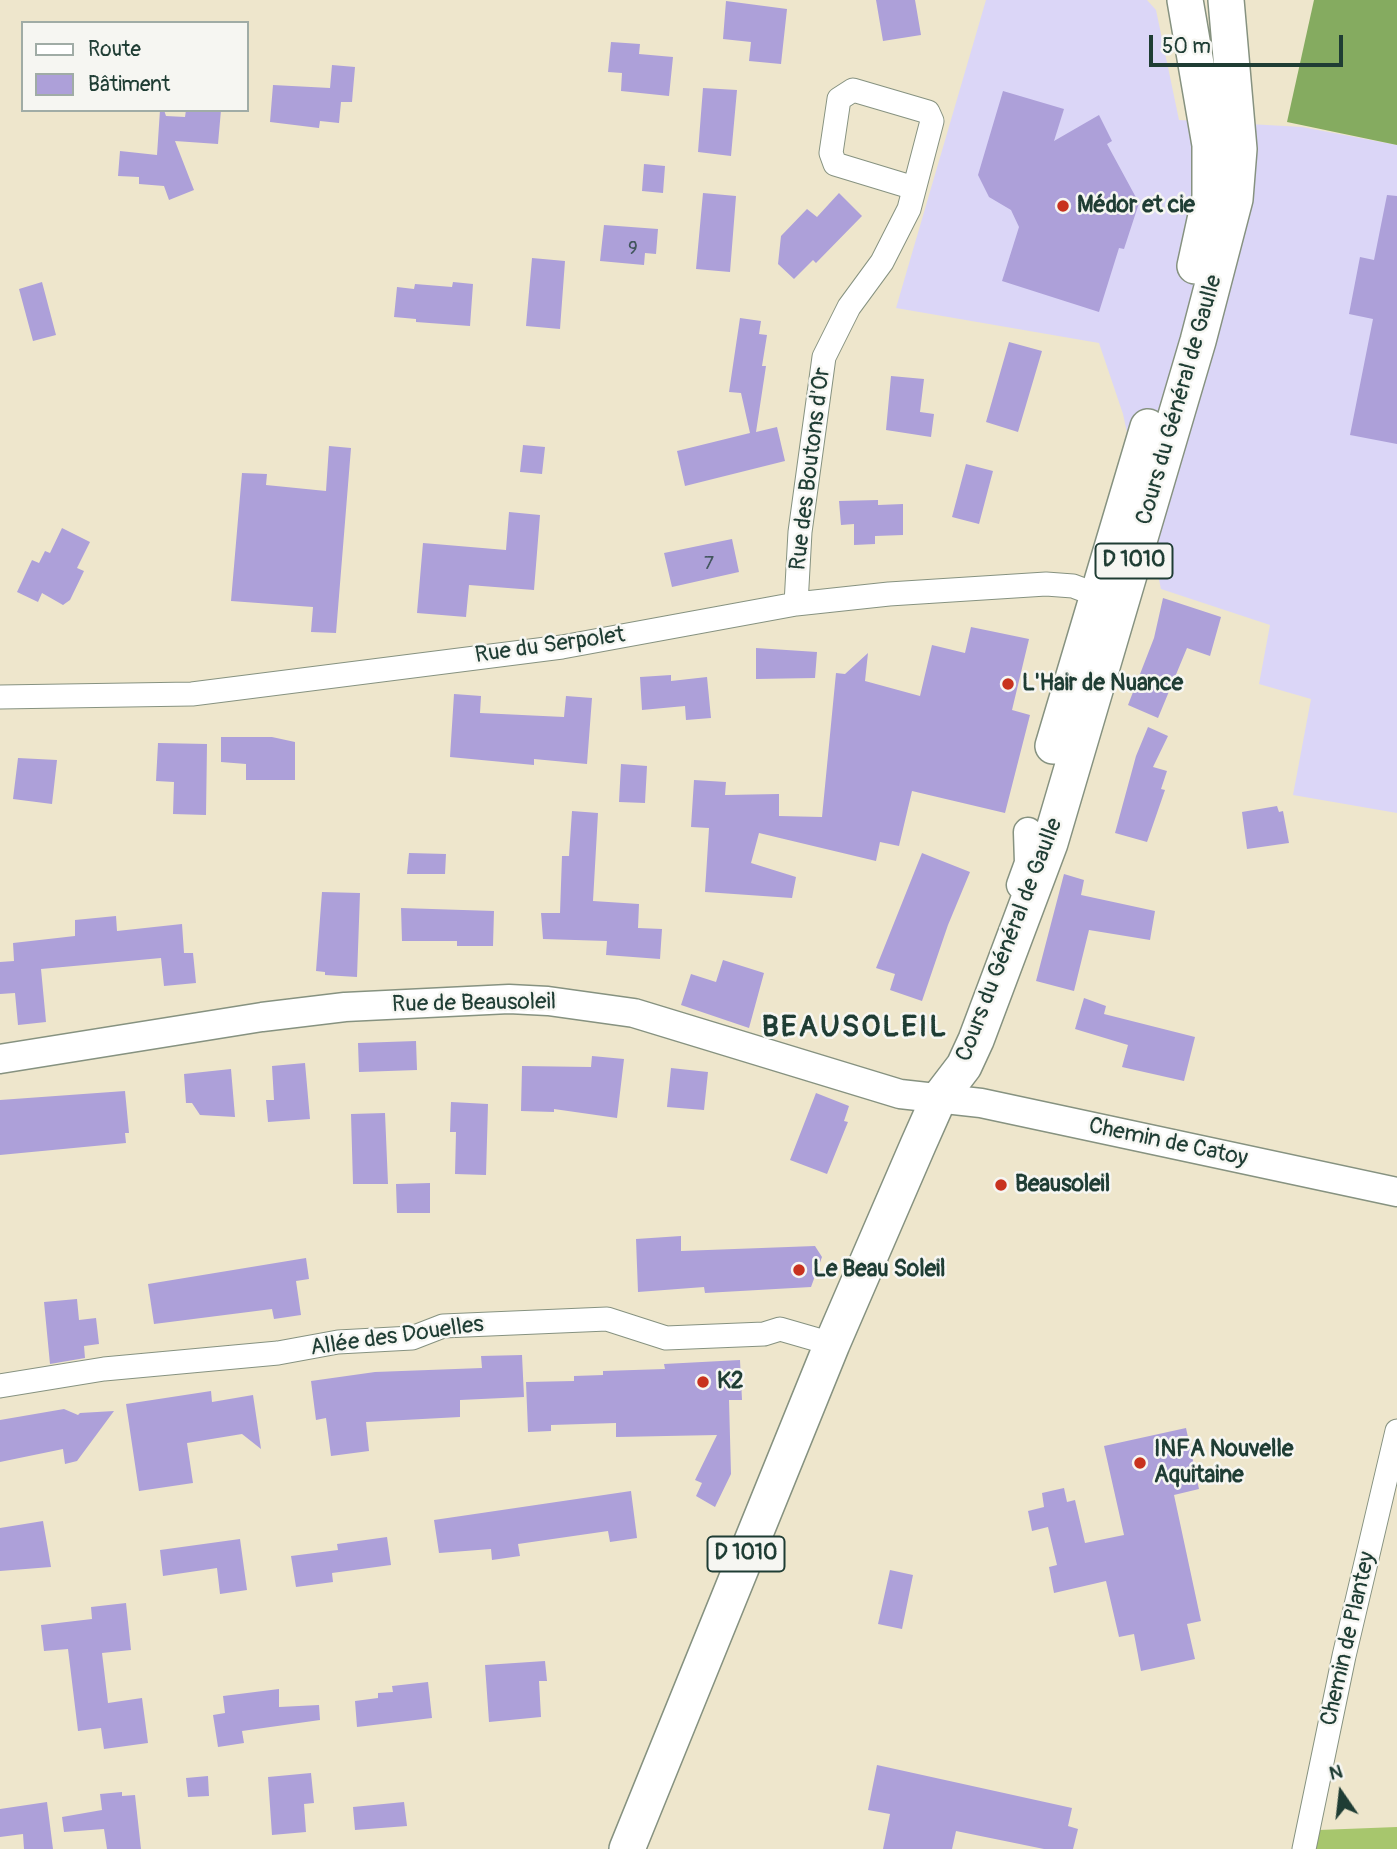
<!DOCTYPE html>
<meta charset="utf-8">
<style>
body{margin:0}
#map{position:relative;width:1397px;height:1849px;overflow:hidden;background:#eee6cc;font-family:Pangolin,sans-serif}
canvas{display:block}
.legend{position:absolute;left:21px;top:21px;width:228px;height:91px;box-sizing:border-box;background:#f6f6f2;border:2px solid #a0aca6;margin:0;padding:9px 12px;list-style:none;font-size:21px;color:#1f3d34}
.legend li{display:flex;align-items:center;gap:14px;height:35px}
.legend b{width:35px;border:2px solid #a0aca6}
.north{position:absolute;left:1306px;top:1758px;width:70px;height:70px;-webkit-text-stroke:5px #f6f6f2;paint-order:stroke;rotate:346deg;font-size:19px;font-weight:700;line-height:28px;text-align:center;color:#1f3d34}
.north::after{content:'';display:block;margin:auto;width:24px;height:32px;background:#1f3d34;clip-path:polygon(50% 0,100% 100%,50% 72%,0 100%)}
.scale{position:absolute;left:1149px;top:35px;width:194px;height:32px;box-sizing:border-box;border:4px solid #1f3d34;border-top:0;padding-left:9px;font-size:21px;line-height:24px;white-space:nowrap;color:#1f3d34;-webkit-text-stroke:5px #f6f6f2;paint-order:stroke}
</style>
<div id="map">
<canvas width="1397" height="1849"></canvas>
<ul class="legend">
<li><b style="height:9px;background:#fff"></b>Route</li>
<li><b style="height:19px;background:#ada0d9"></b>Bâtiment</li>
</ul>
<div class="north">N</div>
<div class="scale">50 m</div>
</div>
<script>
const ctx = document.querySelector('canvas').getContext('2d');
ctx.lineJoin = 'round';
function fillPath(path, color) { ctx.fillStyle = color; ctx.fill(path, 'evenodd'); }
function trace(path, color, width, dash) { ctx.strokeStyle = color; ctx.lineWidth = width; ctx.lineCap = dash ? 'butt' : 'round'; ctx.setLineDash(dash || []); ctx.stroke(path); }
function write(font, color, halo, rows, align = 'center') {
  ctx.font = font + ' Pangolin,sans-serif'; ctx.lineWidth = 5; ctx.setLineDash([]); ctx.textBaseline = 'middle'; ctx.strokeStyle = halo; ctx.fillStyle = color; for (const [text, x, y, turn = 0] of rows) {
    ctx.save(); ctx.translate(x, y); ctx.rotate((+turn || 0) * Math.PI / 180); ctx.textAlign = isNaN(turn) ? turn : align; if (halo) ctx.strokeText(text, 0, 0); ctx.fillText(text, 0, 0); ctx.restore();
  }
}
fillPath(new Path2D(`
 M986 0H1147L1156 10 1179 120 1302 127 1397 145V813L1293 795 1311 699 1259 684 1270 625 1161 589 1123 414 1099 343 896 308Z`), '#dbd6f7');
fillPath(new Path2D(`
 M1397 1827V1849H1315L1319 1830Z`), '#a7c66d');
fillPath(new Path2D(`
 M1314 0H1397V145L1287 122Z`), '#85ab60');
fillPath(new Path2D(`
 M876 0H915L921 35 883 41Z
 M726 1 787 9 781 64 749 61 751 42 723 39Z
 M611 42 640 44 639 54 673 57 669 96 621 91 622 73 608 72Z
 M332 65 355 67 352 102H341L339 123 320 121 319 128 270 122 273 85 330 88Z
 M703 88 737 90 731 156 698 152Z
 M1003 91 1064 109 1054 141 1099 115 1112 141 1107 144 1139 203 1124 249 1119 248 1099 312 1002 281 1019 227 1011 210 989 197 978 175Z
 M160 110H164L166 116 185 117 186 110H221L218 144 175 141 194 190 169 200 164 186 139 184V177L118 176 120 151 157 155Z
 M644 164 665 166 663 193 642 191Z
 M703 193 736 196 730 272 696 269Z
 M839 193 862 216 816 263 813 260 794 279 778 264 781 236 807 209 817 217Z
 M1387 195 1397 196V444L1350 435 1373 319 1349 314 1360 257 1374 260Z
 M604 225 658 229 656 254 645 253 644 265 600 261Z
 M532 258 565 261 560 329 526 326Z
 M42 282 56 335 33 341 19 289Z
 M453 282 473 284 470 326 416 322V319L394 317 397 287 414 289 415 284 452 287Z
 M740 318 761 321 759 334 767 335 762 366H766L756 432 777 427 785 461 685 486 677 451 750 433 741 393 729 392Z
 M1009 342 1042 351 1018 432 986 422Z
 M891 376 924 379 920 412 934 414 931 437 886 430Z
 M523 445 545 447 542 474 520 472Z
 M329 446 351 448 336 633 311 632 313 607 231 601 242 473 267 474 266 485 326 491Z
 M966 464 993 471 979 524 952 517Z
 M878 500V505L903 504V535L875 536V544L854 545V524L841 525 839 501Z
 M509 512 540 515 534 590 469 585 466 617 417 613 423 543 506 550Z
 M62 528 90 542 77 568 84 571 70 600 63 605 42 593 38 602 17 592 32 560 39 563 45 551 50 553Z
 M732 539 739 572 672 587 664 553Z
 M1163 598 1221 617 1210 656 1187 648 1158 718 1128 705 1154 638Z
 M971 627 1029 639 1012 710 1030 715 1005 813 912 791 899 846 880 842 876 861 759 833 751 863 796 877 792 898 705 892 709 828 691 827 694 780 726 782 725 795 779 794V816L822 817 836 673 845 674 868 653 865 681 920 696 932 645 965 653Z
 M756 648 817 652 815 678 756 679Z
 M671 675V681L707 677 711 718 686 720 685 706 642 710 640 677Z
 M454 694 481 696 480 713 564 717 566 696 592 698 587 764 534 759V765L450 757Z
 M1148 727 1168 736 1153 767 1167 771 1161 789 1165 790 1147 842 1115 833 1136 756Z
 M221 737H272L295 742V780H246V764L221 762Z
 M158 743 207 744 206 815 173 814 174 782 156 781Z
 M18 758 57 760 52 804 13 799Z
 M621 764 647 766 645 803 619 802Z
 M1277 806 1279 812 1283 811 1289 843 1247 849 1242 812Z
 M572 811 598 813 593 901 639 904 638 928 662 929 660 959 606 955 607 941 543 939 541 913H560L562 856H569Z
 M409 853 446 854 445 874H407Z
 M922 853 970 872 948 925 922 1001 890 990 895 974 876 968Z
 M1064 874 1084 880 1081 895 1155 911 1150 940 1089 930 1074 991 1036 981Z
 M322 892 360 893 357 977 325 975V972L316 971Z
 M401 908 494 911 493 946H457V941H402Z
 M116 916 117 931 182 924 184 953H193L196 983 164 986 161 958 41 969 46 1022 18 1025 15 993 0 994V962L14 961 13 943 75 936V920Z
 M723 960 764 973 749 1028 681 1005 691 974 716 982Z
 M1084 998 1106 1006 1104 1014 1195 1037 1184 1081 1122 1067 1128 1045 1075 1029Z
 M416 1041 417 1070 359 1072 358 1043Z
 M592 1056 624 1059 617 1118 554 1109V1112L521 1111 522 1066 591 1067Z
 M305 1063 310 1119 268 1122 266 1100H274L272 1066Z
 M671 1068 708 1072 704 1110 667 1107Z
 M231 1069 235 1117 200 1115 192 1103H186L184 1074Z
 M125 1091 129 1133H125L126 1143 0 1155V1100Z
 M816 1093 849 1106 844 1121 848 1122 827 1174 790 1160Z
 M451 1102 488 1104 486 1175 455 1174 456 1132H450Z
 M385 1113 388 1184H353L351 1114Z
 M430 1183V1213H397L396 1184Z
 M681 1236V1251L815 1246 822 1257 811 1287 705 1293 704 1287 638 1292 636 1239Z
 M306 1258 309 1279 296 1281 301 1315 274 1319 272 1309 154 1324 148 1284Z
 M77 1299 79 1320 96 1318 99 1344 84 1346 85 1358 50 1364 44 1302Z
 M522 1355 524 1397 460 1400V1417L366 1422 369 1451 331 1456 326 1418 316 1420 311 1381 375 1372 482 1368 481 1356Z
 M740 1360 742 1400H729L731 1474 715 1507 696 1496 702 1483 695 1480 717 1435 616 1437V1423L551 1425V1431L528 1432 526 1382 574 1381V1376L603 1375V1371L665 1369 664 1364Z
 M211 1391 212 1402 253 1395 261 1449 242 1434 187 1443 193 1483 139 1491 126 1404Z
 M64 1409 78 1415 80 1413 114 1411 77 1461 65 1464 63 1449 0 1462V1420Z
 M1186 1428 1199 1489 1174 1495 1201 1621 1187 1624 1195 1659 1141 1671 1134 1634 1119 1637 1106 1581 1054 1593 1049 1567 1057 1565 1048 1527 1032 1531 1028 1511 1044 1507 1042 1493 1064 1488 1067 1502 1075 1500 1085 1543 1124 1535 1104 1446Z
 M631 1491 637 1538 610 1542 608 1531 518 1544 520 1556 492 1560 491 1549 439 1553 434 1520Z
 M43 1521 51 1567 0 1571V1528Z
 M387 1537 391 1565 332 1573 333 1582 296 1587 291 1556 338 1550 337 1544Z
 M240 1539 247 1590 220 1594 217 1568 163 1576 160 1550Z
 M890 1570 913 1575 902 1629 878 1624Z
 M126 1603 131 1650 102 1653 108 1703 142 1698 148 1743 104 1749 101 1728 78 1731 68 1649 44 1651 41 1625 92 1619 91 1607Z
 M545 1661 547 1681H539L541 1717 489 1722 485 1665Z
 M428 1682 432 1718 357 1727 355 1701 378 1698V1693L393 1692 392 1686Z
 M279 1689V1707L319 1705 320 1720 242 1731 244 1743 218 1747 213 1715 225 1713 223 1696Z
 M877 1765 1072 1808 1068 1826 1078 1829 1073 1849H1044L956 1831 952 1849H883L890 1814 868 1810Z
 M311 1773 314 1803 304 1804 306 1832 272 1835 268 1777Z
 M208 1776 209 1796 188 1797 186 1778Z
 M122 1792V1796L135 1795 141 1849H107L104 1829 64 1832 62 1817 102 1810 100 1794Z
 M47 1802 53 1849H24L23 1834 0 1837V1809Z
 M404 1802 407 1826 355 1830 353 1807Z`), '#ada0d9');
const minor = new Path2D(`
 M796 604 800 532 824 357 849 307 882 262 909 209 932 121 928 112 853 90 839 99 831 153 835 164 914 188
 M0 697 192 694 562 647 796 604 889 594 1046 584 1073 586 1097 595
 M0 1386 104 1369 278 1353 338 1342 412 1338 443 1326 607 1319 666 1338 764 1334 780 1329 832 1344
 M1304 1849 1344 1656 1397 1431`);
const tertiary = new Path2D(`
 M1021 885 1029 863 1028 832
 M0 1059 262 1017 345 1007 509 999 548 1001 634 1013 900 1094 981 1103 1397 1192`);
const primary = new Path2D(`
 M1185 0 1210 145V197L1195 266
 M1053 746 1148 427
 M627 1849 832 1344 918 1145 938 1100 964 1066 976 1040 1050 843 1198 341 1235 199 1239 149 1226 0`);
trace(minor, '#869280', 25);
trace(tertiary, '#869280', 31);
trace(primary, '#869280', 38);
trace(minor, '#fff', 23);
trace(tertiary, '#fff', 28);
trace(primary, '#fff', 35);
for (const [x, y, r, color] of [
 [1063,206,7,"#c8321e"],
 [1008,684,7,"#c8321e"],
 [1001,1185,7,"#c8321e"],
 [799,1270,7,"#c8321e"],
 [703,1382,7,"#c8321e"],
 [1140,1463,7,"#c8321e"]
]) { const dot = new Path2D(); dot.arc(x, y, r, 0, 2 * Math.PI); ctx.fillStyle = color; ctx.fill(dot); trace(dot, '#f6f6f2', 2.5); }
write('19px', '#42565d', null, [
 ["9",633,249],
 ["7",709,564]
]);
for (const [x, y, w] of [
 [1134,561,77],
 [746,1554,77]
]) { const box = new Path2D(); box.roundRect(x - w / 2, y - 17.5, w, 35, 5); ctx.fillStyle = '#f6f6f2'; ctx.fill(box); trace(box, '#1f3d34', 2); }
write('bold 21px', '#1f3d34', null, [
 ["D 1010",1134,561],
 ["D 1010",746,1554]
]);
write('bold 23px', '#1f3d34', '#f6f6f2', [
 ["Médor et cie",1077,206],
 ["L'Hair de Nuance",1022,684],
 ["Beausoleil",1015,1185],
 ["Le Beau Soleil",813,1270],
 ["K2",717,1382],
 ["INFA Nouvelle",1154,1450],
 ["Aquitaine",1154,1476]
], 'left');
write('23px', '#1f3d34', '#f6f6f2', [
 ["Cours du Général de Gaulle",1180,400,-74],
 ["Rue des Boutons d'Or",811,469,-83],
 ["Rue du Serpolet",550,646,-8],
 ["Cours du Général de Gaulle",1010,940,-69],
 ["Rue de Beausoleil",474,1004,-1],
 ["Chemin de Catoy",1168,1143,12],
 ["Allée des Douelles",397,1337,-8],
 ["Chemin de Plantey",1349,1639,-77]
]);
ctx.letterSpacing = '2px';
write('bold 30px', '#1f3d34', '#f6f6f2', [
 ["BEAUSOLEIL",855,1028]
]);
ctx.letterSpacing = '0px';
</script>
